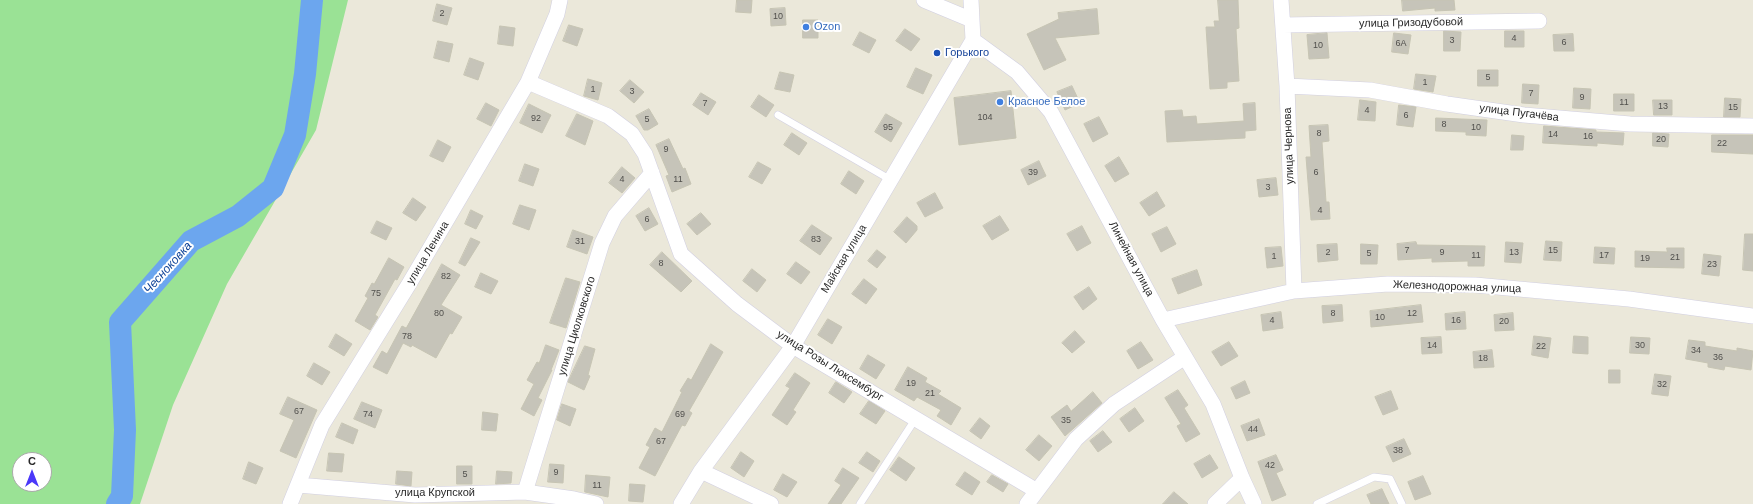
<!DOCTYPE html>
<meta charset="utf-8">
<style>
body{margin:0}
#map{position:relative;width:1753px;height:504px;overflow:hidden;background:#ebe8da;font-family:Helvetica,sans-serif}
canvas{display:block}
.north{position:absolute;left:12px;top:452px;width:40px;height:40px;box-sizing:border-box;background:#fff;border:1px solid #a9a9a9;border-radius:50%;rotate:0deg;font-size:11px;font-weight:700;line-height:16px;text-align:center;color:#282828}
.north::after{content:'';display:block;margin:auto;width:14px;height:18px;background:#4b38f9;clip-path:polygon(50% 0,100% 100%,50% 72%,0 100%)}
</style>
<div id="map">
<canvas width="1753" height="504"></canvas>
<div class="north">С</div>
</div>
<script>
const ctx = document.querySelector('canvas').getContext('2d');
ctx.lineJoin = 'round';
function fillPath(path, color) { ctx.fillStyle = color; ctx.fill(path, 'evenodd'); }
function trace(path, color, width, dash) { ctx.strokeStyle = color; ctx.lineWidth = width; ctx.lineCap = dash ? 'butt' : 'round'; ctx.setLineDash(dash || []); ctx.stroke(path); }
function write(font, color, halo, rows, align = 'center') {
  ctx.font = font + ' Helvetica,sans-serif'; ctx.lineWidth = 4; ctx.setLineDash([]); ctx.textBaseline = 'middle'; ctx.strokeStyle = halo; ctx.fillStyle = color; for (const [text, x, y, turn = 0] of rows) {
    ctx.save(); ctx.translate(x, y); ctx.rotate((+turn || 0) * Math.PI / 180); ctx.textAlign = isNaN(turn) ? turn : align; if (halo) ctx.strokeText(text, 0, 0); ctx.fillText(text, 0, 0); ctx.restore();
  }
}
fillPath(new Path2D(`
 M0 0H348L316 130 227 284 173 405 140 504H0ZM20 460H44V484H20Z`), '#9ae295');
trace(new Path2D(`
 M117 504 122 496 125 430 120 322 191 241 238 216 273 188 295 135 305 74 312 0`), '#6ca6ee', 22);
const building = new Path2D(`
 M737 0H752L751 13 736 12Z
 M1218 0H1238L1239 28 1236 29 1239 81 1227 82V88L1210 89 1206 27H1215L1214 21H1219Z
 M1402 0H1454L1455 10 1435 11V8L1403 11Z
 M437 4 452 8 447 25 433 21Z
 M785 8 786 25 771 26 770 9Z
 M1097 9 1099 34 1055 38 1066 60 1044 70 1027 34 1059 19 1058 13Z
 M803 20H818V38H803Z
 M569 25 583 29 577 46 563 41Z
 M500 26 515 28 513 46 498 44Z
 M905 29 920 39 911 51 896 41Z
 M1444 31 1461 32 1460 51H1444Z
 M1505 31H1524V47H1505Z
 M860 32 876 40 869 53 853 45Z
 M1327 33 1329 58 1309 59 1307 35Z
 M1394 33 1411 35 1408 54 1392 52Z
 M1573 34 1574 51H1554L1553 35Z
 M438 41 453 44 449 62 434 58Z
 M470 58 484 63 478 80 464 75Z
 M916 68 932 75 923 94 907 87Z
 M1478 70H1498V86H1478Z
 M780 72 794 75 790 92 775 89Z
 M1416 74 1436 76 1433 92 1414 89Z
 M588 79 602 83 598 100 584 96Z
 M630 80 644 92 634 103 620 91Z
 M1523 84 1539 85 1538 104 1522 103Z
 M1072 86 1080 103 1065 110 1057 92Z
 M1574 88 1591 89 1590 109 1573 108Z
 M1011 91 1016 138 959 145 954 98Z
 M701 93 716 102 708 115 693 105Z
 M1614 94H1634V111H1614Z
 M759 95 774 105 766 117 751 107Z
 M1725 98 1741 99 1740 117H1724Z
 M1360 100 1376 102 1375 121 1358 120Z
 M1653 100H1672V115H1654Z
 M486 103 499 110 491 126 477 119Z
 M1255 103 1256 130 1245 131V138L1167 142 1165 111 1182 110 1183 117 1196 116 1197 124 1244 121 1243 104Z
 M529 104 551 115 542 133 520 123Z
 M1399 105 1416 107 1413 127 1397 125Z
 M649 109 658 124 648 130H644L636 116Z
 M577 114 593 121 585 145 566 136Z
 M886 114 902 123 891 142 875 132Z
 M1099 117 1108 134 1093 142 1084 124Z
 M1436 118 1487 120 1486 136 1466 135V132L1436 131Z
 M1328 125 1329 141 1322 142 1326 202H1329L1330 219 1311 220 1306 157H1311L1309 126Z
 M1544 126 1596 130V132L1624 133 1623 145 1597 143V146L1543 143Z
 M792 133 807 143 799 155 784 145Z
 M1653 133 1669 134 1668 147 1653 146Z
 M1512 135 1524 136 1523 150H1511Z
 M1712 135H1753V154L1712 152Z
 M669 139 683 169 685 168 691 184 672 192 666 176 669 175 656 145Z
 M438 140 451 147 443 162 430 156Z
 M1119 157 1129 174 1115 182 1105 166Z
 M1039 161 1046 176 1028 185 1021 170Z
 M758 162 771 169 762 184 749 177Z
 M525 164 539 169 533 186 519 181Z
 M622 167 635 178 622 193 609 183Z
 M849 171 864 181 856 194 841 184Z
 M1276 178 1278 195 1259 197 1257 180Z
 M1157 192 1165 206 1149 216 1140 203Z
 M935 193 943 208 925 217 917 203Z
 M413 198 426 207 416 221 403 213Z
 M520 205 536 210 529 230 513 224Z
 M649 208 658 224 645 231 636 216Z
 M471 210 483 216 476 229 465 224Z
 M701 213 711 224 697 235 687 224Z
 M1000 216 1009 230 992 240 983 226Z
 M907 217 917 226V230L906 243 894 232Z
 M377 221 392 228 386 240 371 233Z
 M812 225 832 238 820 255 800 241Z
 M1082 226 1091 243 1077 251 1067 234Z
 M1167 227 1176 244 1161 252 1152 234Z
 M573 230 593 237 587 254 567 247Z
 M1745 234H1753V271L1743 270Z
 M471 238 480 242 465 266 459 263Z
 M1546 241 1562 242 1561 261 1544 260Z
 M1416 242 1417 245 1485 246 1484 266H1468V261L1432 262V258L1398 260 1397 244Z
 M1506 242 1523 243 1521 263 1505 262Z
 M1337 244 1338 260 1318 262 1317 245Z
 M1361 244 1378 245 1377 264H1361Z
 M1281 247 1283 266 1267 268 1265 248Z
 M1595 247 1615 248 1614 264 1594 263Z
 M1667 248H1684V268L1635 267V251L1667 252Z
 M877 250 886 257 877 268 868 261Z
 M662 252 692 281 681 292 650 265Z
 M1704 254 1721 256 1719 276 1702 274Z
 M389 258 404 267 397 280 395 279 375 315 378 317 370 330 355 321 368 298 365 296 372 283 374 284Z
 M796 262 810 272 801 284 787 274Z
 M442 264 460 275 441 305 462 317 452 334 450 333 436 358 412 345 411 347 403 343 387 374 373 367 382 351 387 354 402 326 406 328Z
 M752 269 766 280 757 292 743 281Z
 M1197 270 1202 285 1178 294 1172 279Z
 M481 273 498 281 491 294 475 287Z
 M566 278 580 282 566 328 550 323Z
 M864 279 877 289 866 304 852 294Z
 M1089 287 1097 299 1083 310 1074 297Z
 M1342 305 1343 321 1323 323 1322 306Z
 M1421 305 1423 322 1371 327 1370 311Z
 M1281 312 1283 328 1263 331 1261 315Z
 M1465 312 1466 329 1446 330 1445 314Z
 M1513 313 1514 330 1495 331 1494 315Z
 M828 319 842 327 832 344 818 335Z
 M1075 331 1085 342 1072 353 1062 343Z
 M336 334 352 344 344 356 329 347Z
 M1534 336 1551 338 1548 358 1532 355Z
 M1574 336 1588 337V354L1573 353Z
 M1441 337 1442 353 1422 354 1421 338Z
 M1631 337 1650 338 1649 354 1630 353Z
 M1689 340 1705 342V346L1737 351V348L1753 351 1751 370 1725 366 1724 370 1708 367V363L1686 359Z
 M1141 342 1153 360 1138 369 1127 351Z
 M1229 342 1238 356 1221 366 1212 352Z
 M711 344 723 352 689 411 692 413 685 426 682 425 655 476 639 468 650 447 646 445 655 428 662 432 682 392 680 391 688 378 691 380Z
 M546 345 559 350 551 370H552L538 398 542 400 534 416 521 409 534 384 527 380 537 362 539 363Z
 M585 346 595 349 588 375 590 376 584 390 568 382Z
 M1492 350 1494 367 1474 368 1473 352Z
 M868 355 885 365 876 379 860 369Z
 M314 363 330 372 322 385 307 376Z
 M908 367 927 378 925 382 941 391 938 394 961 408 951 425 937 416 941 410 917 397 914 401 895 390Z
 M1609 370H1620V383H1609Z
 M795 373 810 383 793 410 796 412 787 425 772 415 790 388 786 386Z
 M1655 374 1671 376 1668 396 1652 394Z
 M1245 381 1250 393 1236 399 1231 388Z
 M836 382 852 392 844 403 829 393Z
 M1178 390 1188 405 1184 408 1200 434 1186 442 1177 426 1181 424 1165 398Z
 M1391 391 1398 409 1383 415 1375 397Z
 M1093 392 1102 403 1065 436 1051 417 1067 405 1071 411Z
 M288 397 317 410 296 458 280 451 294 420 280 414Z
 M869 401 885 411 876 424 860 414Z
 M362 402 382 410 375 428 354 419Z
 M562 404 576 409 570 426 557 420Z
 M1135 408 1144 421 1129 432 1120 419Z
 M483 412 498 414 496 431 482 430Z
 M980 418 990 426 981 439 970 431Z
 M1259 419 1265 435 1247 441 1241 426Z
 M342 423 358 430 353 444 336 437Z
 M1103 431 1112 442 1098 452 1090 441Z
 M1039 435 1052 446 1039 461 1026 450Z
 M1404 439 1411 454 1393 462 1386 447Z
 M741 452 754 461 744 477 731 468Z
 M867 452 880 461 873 472 859 463Z
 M329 453 344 454 342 472 327 471Z
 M1210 455 1218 468 1202 478 1194 464Z
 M1276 455 1283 470 1276 473 1286 495 1272 501 1258 462Z
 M899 457 915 468 906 481 890 470Z
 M249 462 263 468 256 484 243 479Z
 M550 464 564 465 563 483 548 482Z
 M457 466H472V484H457Z
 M843 468 859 478 841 504H828L841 485 835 481Z
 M397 471 412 472 411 486 396 484Z
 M497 471 512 472 511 483 496 484Z
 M965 472 980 482 972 495 956 485Z
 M783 474 797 482 787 497 774 490Z
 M586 475 610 477 608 497 585 492Z
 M992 475 1008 484 1003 492 987 482Z
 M1423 476 1431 494 1415 500 1408 482Z
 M630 484 645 485 643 502 629 501Z
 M1382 489 1389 504H1371L1367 495Z
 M1174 492 1188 504H1163Z`);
fillPath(building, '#c6c4b9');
trace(building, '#c6c4b3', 1);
const service = new Path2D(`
 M778 115 891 180
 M860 504 916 418
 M1317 504 1374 477 1390 479 1402 504`);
const minor = new Path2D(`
 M924 0 972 20
 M1281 0 1287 86 1294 291
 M1283 25 1539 21
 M973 40 1017 72 1051 112 1163 320 1213 404 1242 478 1254 504
 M528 82 608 116 632 134 645 154 681 254 737 304 793 346 1037 491
 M1287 86 1370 90 1447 104 1524 115 1630 124 1753 126
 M1163 320 1294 291 1388 284 1475 285 1629 299 1753 316
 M701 471 771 504
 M298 485 415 495 525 492 574 499 596 504
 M525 492 602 243 615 216 652 173
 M290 504 322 425 409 284 528 82 557 14 560 0
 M681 504 701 471 793 346 973 40 971 0
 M1027 504 1076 439 1114 404 1185 357
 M1215 504 1242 478`);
trace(service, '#d1cfe1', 8);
trace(minor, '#d1cfe1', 16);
trace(service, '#fff', 7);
trace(minor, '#fff', 15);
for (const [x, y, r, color] of [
 [806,27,4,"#3f7fe0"],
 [937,53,4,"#1a4fb4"],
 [1000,102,4,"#3f7fe0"]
]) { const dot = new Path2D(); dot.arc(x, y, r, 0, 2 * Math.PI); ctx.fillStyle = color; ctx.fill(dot); trace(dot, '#fff', 1.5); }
write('9px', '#504f4c', null, [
 ["2",442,14],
 ["10",778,17],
 ["4",1514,39],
 ["3",1452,41],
 ["6",1564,43],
 ["6А",1401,44],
 ["10",1318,46],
 ["5",1488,78],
 ["1",1425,83],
 ["1",593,90],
 ["3",632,92],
 ["7",1531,94],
 ["9",1582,98],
 ["11",1624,103],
 ["7",705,104],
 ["13",1663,107],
 ["15",1733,108],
 ["4",1367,111],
 ["6",1406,116],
 ["104",985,118],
 ["92",536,119],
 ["5",647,120],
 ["8",1444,125],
 ["95",888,128],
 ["10",1476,128],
 ["8",1319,134],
 ["14",1553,135],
 ["16",1588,137],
 ["20",1661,140],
 ["22",1722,144],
 ["9",666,150],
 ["39",1033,173],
 ["6",1316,173],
 ["4",622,180],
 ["11",678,180],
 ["3",1268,188],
 ["4",1320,211],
 ["6",647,220],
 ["83",816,240],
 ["31",580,242],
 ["7",1407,251],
 ["15",1553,251],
 ["2",1328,253],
 ["9",1442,253],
 ["13",1514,253],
 ["5",1369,254],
 ["11",1476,256],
 ["17",1604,256],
 ["1",1274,257],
 ["21",1675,258],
 ["19",1645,259],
 ["8",661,264],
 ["23",1712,265],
 ["82",446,277],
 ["75",376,294],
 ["80",439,314],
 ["8",1333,314],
 ["12",1412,314],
 ["10",1380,318],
 ["4",1272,321],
 ["16",1456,321],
 ["20",1504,322],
 ["78",407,337],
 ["14",1432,346],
 ["30",1640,346],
 ["22",1541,347],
 ["34",1696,351],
 ["36",1718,358],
 ["18",1483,359],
 ["19",911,384],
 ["32",1662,385],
 ["21",930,394],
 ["67",299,412],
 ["74",368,415],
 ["69",680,415],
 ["35",1066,421],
 ["44",1253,430],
 ["67",661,442],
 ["38",1398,451],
 ["42",1270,466],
 ["9",556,473],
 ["5",465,475],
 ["11",597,486]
]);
write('11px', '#282828', '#fff', [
 ["улица Гризодубовой",1411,23,-1],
 ["улица Пугачёва",1519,113,7],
 ["улица Чернова",1289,146,-92],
 ["улица Ленина",428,253,-59],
 ["Майская улица",844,259,-59],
 ["Линейная улица",1131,259,62],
 ["Железнодорожная улица",1457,287,2],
 ["улица Циолковского",577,326,-73],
 ["улица Розы Люксембург",830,366,32],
 ["улица Крупской",435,493]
]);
write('11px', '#366cbe', '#fff', [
 ["Ozon",814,27],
 ["Красное Белое",1008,102]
], 'left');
write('11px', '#164399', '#fff', [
 ["Горького",945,53]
], 'left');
write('italic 12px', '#0d4197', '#fff', [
 ["Чесноковка",168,268,-48]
]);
</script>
